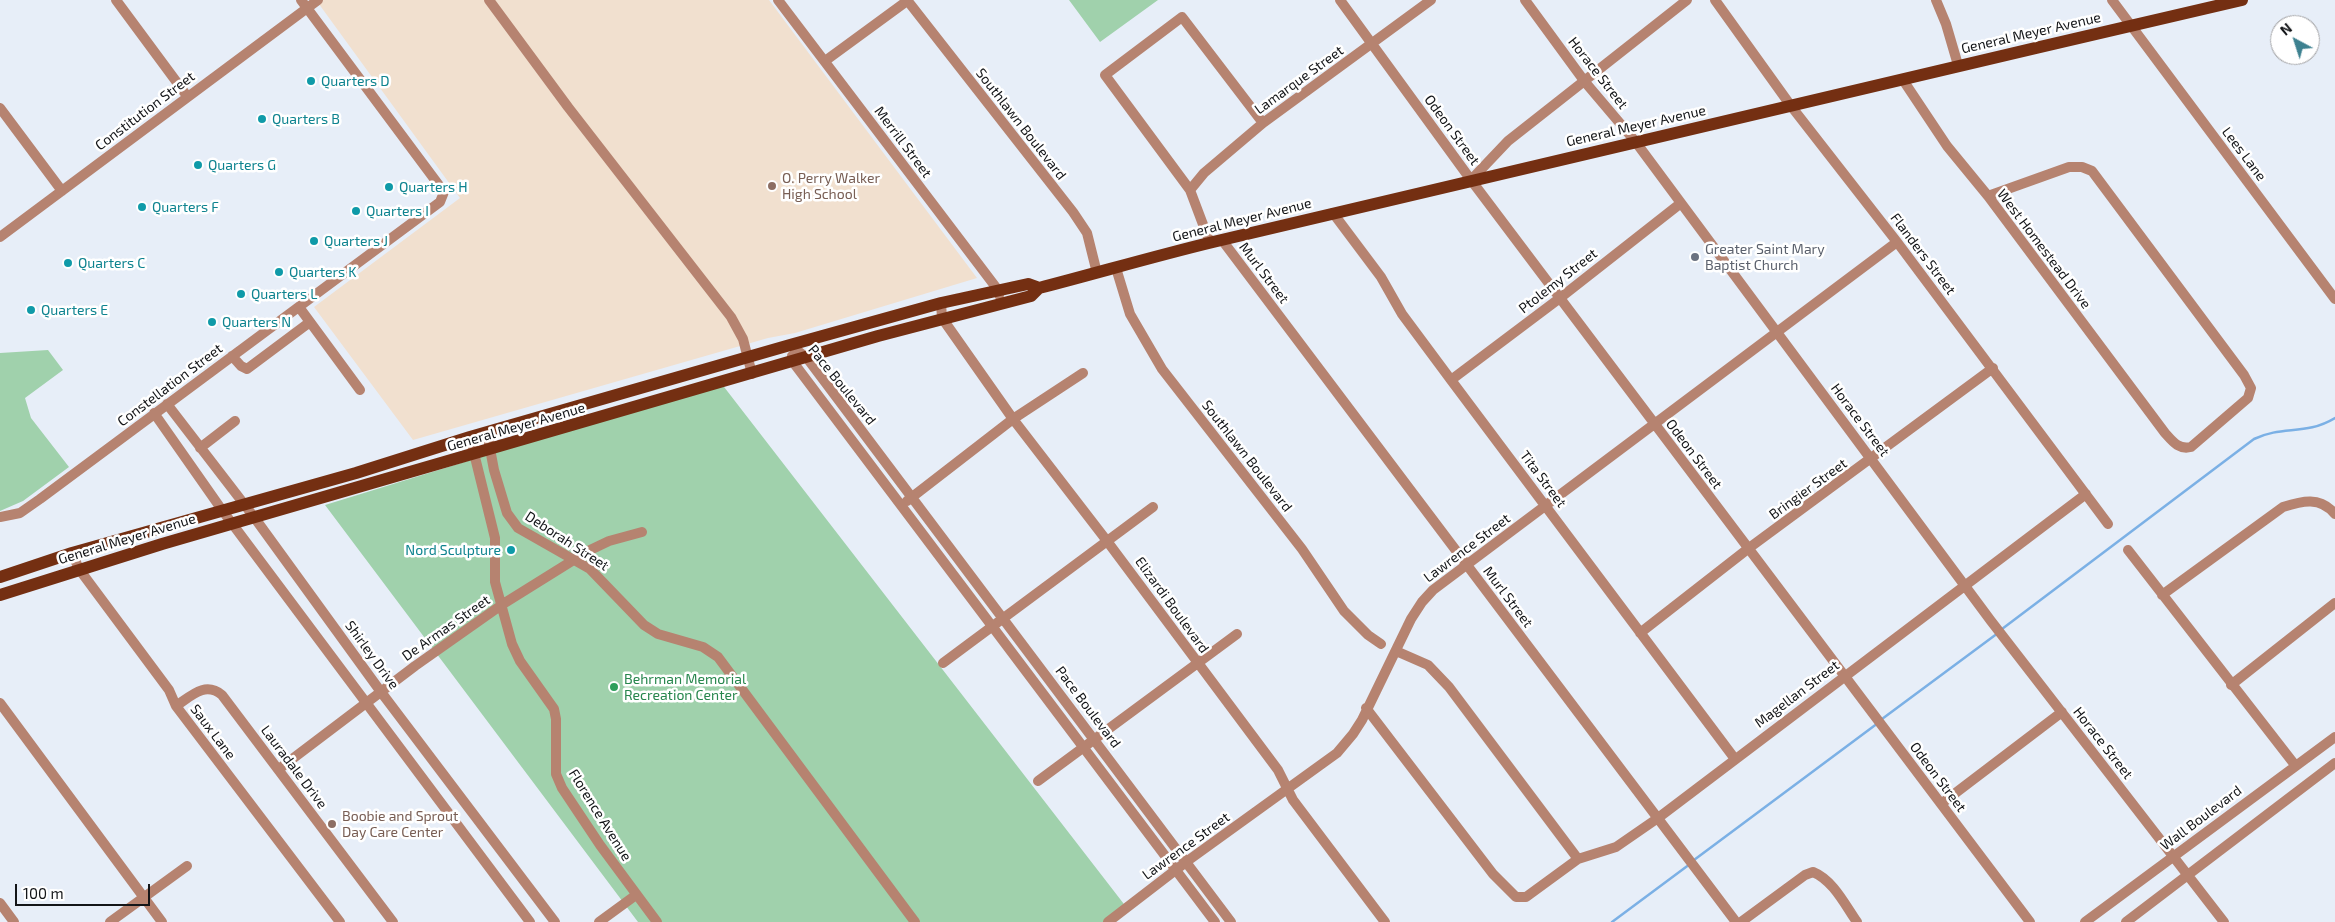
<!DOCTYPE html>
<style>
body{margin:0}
#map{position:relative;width:2335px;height:922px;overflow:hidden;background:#e7eef8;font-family:"Exo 2",sans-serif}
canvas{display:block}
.north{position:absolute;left:2270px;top:15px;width:50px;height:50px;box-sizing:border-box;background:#fff;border:1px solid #a1a1a3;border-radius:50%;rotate:320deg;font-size:14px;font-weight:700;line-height:20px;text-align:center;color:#131518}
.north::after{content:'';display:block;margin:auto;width:18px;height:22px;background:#3d8190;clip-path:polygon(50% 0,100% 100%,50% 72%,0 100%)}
.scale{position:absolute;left:15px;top:884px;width:135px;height:22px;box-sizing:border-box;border:2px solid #131518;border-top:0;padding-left:6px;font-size:15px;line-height:18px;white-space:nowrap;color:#131518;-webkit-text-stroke:4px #fff;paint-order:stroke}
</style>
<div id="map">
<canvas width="2335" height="922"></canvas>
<div class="north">N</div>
<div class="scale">100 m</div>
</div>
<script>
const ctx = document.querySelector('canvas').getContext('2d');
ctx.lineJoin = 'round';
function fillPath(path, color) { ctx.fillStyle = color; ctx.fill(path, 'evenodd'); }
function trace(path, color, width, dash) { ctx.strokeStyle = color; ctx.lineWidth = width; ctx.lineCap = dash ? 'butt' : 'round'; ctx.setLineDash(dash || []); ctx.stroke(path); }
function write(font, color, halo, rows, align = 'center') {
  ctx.font = font + ' "Exo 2",sans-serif'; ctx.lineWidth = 5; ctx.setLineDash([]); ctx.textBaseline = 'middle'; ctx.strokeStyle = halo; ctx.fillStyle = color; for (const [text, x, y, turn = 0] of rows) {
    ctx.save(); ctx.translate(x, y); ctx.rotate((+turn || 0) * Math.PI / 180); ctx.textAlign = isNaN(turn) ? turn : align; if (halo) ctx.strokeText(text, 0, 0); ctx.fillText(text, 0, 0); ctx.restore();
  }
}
fillPath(new Path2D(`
 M316 0H769L977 278 795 333 768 338 413 440 314 307 460 198Z`), '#f1e0cf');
fillPath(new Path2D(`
 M1069 0H1158L1100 42Z
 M48 350 63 370 25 398 31 418 69 467 23 501 0 511V353Z
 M721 383 1127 908 1108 922H638L325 505Z`), '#a0d1ac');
trace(new Path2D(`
 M2002 629 2254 439C2283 425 2305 436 2335 418
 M1882 719 1998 633
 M1694 860 1878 723
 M1612 922 1690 864`), '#7bb0e5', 2.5);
trace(new Path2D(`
 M116 0 187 96
 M489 0 568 107 731 317 743 339 752 374
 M778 0 998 290 999 295
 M907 0 1073 212 1087 233 1097 273
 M1340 0 1471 180 2030 922
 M1525 0 1585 82 1635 141 1991 621 2224 922
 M1715 0 1791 106 1897 242 2108 524
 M1936 0 1946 24 1958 65
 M2112 0 2335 299
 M825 61 907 1
 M1903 80 1947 146 1988 196 2165 433C2173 442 2179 450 2191 447L2248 398 2251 388 2244 375 2092 171 2082 167H2069L1988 196
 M0 108 62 191
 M1471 180 1508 141 1687 0
 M1190 190 1204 173 1263 123 1431 0
 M1333 213 1381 277 1402 314 1451 380 1735 759
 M0 237 318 0
 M1222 240 1736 922
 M1210 243 1190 190 1105 75 1182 17 1263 123
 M1116 268 1130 314 1162 369 1302 549 1344 611 1368 635 1381 644
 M941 303 942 318 1013 419 1107 541 1278 770 1293 800 1385 922
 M299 307 360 390
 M790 345 807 358 1231 922
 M232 356 241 366 247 369 310 322
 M792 356 793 362 1215 922
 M1451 380 1560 298 1681 203
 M167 404 254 517 381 692 555 922
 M154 413 222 510 530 922
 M487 433 494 470 507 513 518 528 590 569 644 625 658 634 703 647 718 657 915 922
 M470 437 495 538V582L512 644 520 661 554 709 556 719V774L562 788 600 845 657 922
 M200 448 235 421
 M907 501 1013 419 1083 373
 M0 517 20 513 40 499 440 202 444 192 301 0
 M2128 550 2295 765
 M72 553 79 569 169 690 176 706 340 922
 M2162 595 2283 507C2302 501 2320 496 2335 514
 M1640 633 1749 548 1993 368
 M1396 651 1428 665 1449 687 1578 859
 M943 663 1153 507
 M2231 685 2335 603
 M0 703 162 922
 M176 706C191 696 205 681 222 695L393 922
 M1366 708 1493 874 1516 897H1526L1578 859 1616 847 1658 818 2086 494
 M279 769 415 666 503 604 588 551 609 541 642 532
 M1038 781 1237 634
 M1941 804 2062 712
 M0 903 14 922
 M110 922 187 866
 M599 922 636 895
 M1108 922 1186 862 1337 753 1353 734 1362 720 1411 619 1422 602 1433 590 1897 242
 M1741 922 1805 875 1813 872C1833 880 1845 905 1857 922
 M2085 922 2335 737
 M2126 922 2335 763`), '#b68370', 10);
trace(new Path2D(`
 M0 577 72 553 356 473 470 437 790 345 941 303 1028 284 1039 288
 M0 595 162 544 878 336 1031 296 1039 288C1097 273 1155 256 1213 242 1556 159 1899 80 2242 0`), '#742f12', 12);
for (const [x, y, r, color] of [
 [311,81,5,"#0f9aa8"],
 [262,119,5,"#0f9aa8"],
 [198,165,5,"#0f9aa8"],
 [772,186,5,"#8d6e63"],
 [389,187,5,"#0f9aa8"],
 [142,207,5,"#0f9aa8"],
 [356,211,5,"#0f9aa8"],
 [314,241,5,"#0f9aa8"],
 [1695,257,5,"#6b7280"],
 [68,263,5,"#0f9aa8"],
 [279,272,5,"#0f9aa8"],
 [241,294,5,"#0f9aa8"],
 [31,310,5,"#0f9aa8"],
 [212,322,5,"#0f9aa8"],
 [511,550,5,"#0f9aa8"],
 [614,687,5,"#2e9e5b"],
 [332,824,5,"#8d6e63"]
]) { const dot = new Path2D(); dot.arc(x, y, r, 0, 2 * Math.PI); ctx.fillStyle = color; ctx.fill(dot); trace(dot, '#fff', 2); }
write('14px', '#131518', '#fff', [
 ["General Meyer Avenue",2031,33,-13],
 ["Horace Street",1598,73,52],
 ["Lamarque Street",1299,80,-36],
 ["Constitution Street",145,111,-37],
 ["Southlawn Boulevard",1021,124,52],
 ["General Meyer Avenue",1636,126,-13],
 ["Odeon Street",1452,130,54],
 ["Merrill Street",903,142,53],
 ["Lees Lane",2244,154,53],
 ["General Meyer Avenue",1242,220,-14],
 ["West Homestead Drive",2044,249,53],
 ["Flanders Street",1923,254,53],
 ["Murl Street",1264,273,53],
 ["Ptolemy Street",1558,281,-38],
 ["Constellation Street",170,385,-37],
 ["Pace Boulevard",842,385,51],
 ["Horace Street",1860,420,53],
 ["General Meyer Avenue",516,427,-16],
 ["Odeon Street",1694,454,53],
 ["Southlawn Boulevard",1247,456,52],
 ["Tita Street",1543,479,53],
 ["Bringier Street",1808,489,-36],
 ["General Meyer Avenue",127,539,-17],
 ["Deborah Street",567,541,33],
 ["Lawrence Street",1467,548,-37],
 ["Murl Street",1508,597,53],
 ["Elizardi Boulevard",1172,605,54],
 ["De Armas Street",446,628,-35],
 ["Shirley Drive",372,655,54],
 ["Magellan Street",1797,694,-37],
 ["Pace Boulevard",1088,707,53],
 ["Saux Lane",213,732,53],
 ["Horace Street",2103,743,52],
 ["Lauradale Drive",294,767,53],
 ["Odeon Street",1938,777,53],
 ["Florence Avenue",600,815,58],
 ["Wall Boulevard",2201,818,-37],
 ["Lawrence Street",1186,846,-36]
]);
write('14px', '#0d838f', '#fff', [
 ["Quarters D",321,81],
 ["Quarters B",272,119],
 ["Quarters G",208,165],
 ["Quarters H",399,187],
 ["Quarters F",152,207],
 ["Quarters I",366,211],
 ["Quarters J",324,241],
 ["Quarters C",78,263],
 ["Quarters K",289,272],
 ["Quarters L",251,294],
 ["Quarters E",41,310],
 ["Quarters N",222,322],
 ["Nord Sculpture",501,550,"right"]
], 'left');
write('14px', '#785e54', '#fff', [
 ["O. Perry Walker",782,178],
 ["High School",782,194],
 ["Boobie and Sprout",342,816],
 ["Day Care Center",342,832]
], 'left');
write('14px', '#5b616d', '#fff', [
 ["Greater Saint Mary",1705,249],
 ["Baptist Church",1705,265]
], 'left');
write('14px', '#27864d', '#fff', [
 ["Behrman Memorial",624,679],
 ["Recreation Center",624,695]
], 'left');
</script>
